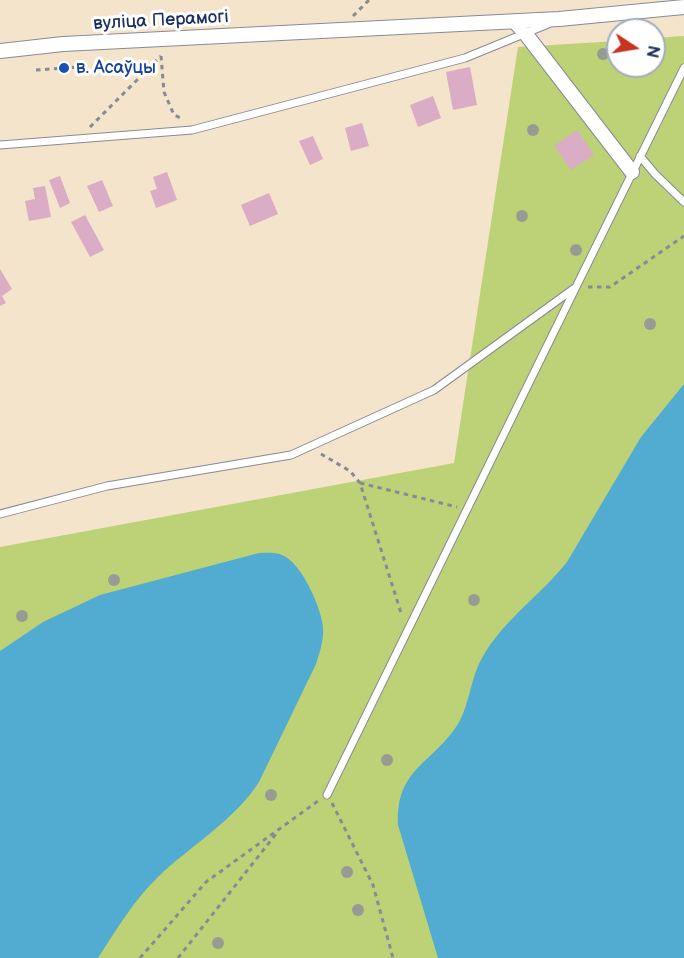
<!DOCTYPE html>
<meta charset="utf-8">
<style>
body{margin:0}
#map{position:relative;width:684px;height:958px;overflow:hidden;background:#f4e4cb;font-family:"Balsamiq Sans",sans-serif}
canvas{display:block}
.north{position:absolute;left:606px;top:18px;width:60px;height:60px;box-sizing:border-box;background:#fff;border:2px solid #a4acbf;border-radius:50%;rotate:102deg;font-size:16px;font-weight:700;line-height:24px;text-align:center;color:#1b2f5e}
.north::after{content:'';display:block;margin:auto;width:21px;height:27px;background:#c8321e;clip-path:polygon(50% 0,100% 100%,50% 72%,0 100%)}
</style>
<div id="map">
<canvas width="684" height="958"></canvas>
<div class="north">N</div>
</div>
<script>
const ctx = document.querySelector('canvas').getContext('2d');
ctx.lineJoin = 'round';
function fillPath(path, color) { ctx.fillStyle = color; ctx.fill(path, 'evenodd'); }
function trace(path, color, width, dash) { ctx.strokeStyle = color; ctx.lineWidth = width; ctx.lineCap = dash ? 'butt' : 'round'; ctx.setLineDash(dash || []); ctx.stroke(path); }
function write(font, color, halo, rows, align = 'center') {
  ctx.font = font + ' "Balsamiq Sans",sans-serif'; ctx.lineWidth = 6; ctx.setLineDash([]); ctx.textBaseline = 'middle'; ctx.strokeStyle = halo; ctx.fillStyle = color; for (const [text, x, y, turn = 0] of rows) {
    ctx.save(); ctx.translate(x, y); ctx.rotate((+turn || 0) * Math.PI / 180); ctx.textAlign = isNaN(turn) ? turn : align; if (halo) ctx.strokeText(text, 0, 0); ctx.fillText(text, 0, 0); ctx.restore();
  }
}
fillPath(new Path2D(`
 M684 36V958H0V547L454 463 518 47 618 41V66H654V38Z`), '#bdd276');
fillPath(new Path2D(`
 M684 384V958H438L398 825C396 769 430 765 456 727 469 709 470 679 482 658 503 620 540 596 567 562L641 437Z
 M259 553C266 553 275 552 282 555 301 562 321 607 323 627 324 639 320 652 316 664L259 782C234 821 191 845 158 877 134 900 116 930 98 958H0V651L43 622 100 595Z`), '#52abd0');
fillPath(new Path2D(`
 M470 67 477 105 453 110 446 72Z
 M433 96 441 118 418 127 410 105Z
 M362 123 369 146 351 151 345 128Z
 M577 130 594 155 571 170 554 146Z
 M313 136 323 159 310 165 299 141Z
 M167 172 177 200 156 208 150 191 157 189 153 177Z
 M60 176 70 203 60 208 49 180Z
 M102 180 113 206 99 212 87 186Z
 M45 186 51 217 29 221 25 201 35 199 33 188Z
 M269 193 278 214 250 226 241 205Z
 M85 215 104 250 90 257 71 222Z
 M0 269 12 289 2 296 6 303 0 306Z`), '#daacc5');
const service = new Path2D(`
 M0 145 192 130 465 58 548 24
 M640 156 655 174 684 202
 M0 514 107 486 291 455 434 390 576 287 684 68
 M327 795 575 289`);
const minor = new Path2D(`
 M514 21 525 33 632 172
 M0 51 63 44 559 19 684 7`);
trace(service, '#888a94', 9);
trace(minor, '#888a94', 16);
trace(new Path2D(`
 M353 16 369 0
 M161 56 164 92 174 115 183 119
 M36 70 80 67
 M90 127 161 56
 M588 287H610L684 236
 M321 454 350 471 360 483 402 616
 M360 483 457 507
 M332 803 373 885 393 958
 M140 958 206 882 318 801
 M178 958 276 834`), '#888a94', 3, [4.5, 4.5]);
trace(service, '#fff', 7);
trace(minor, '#fff', 14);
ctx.fillStyle = '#989b93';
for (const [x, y] of [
 [603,54],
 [533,130],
 [522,216],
 [576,250],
 [650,324],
 [114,580],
 [474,600],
 [22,616],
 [387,760],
 [271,795],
 [347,872],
 [358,910],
 [218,943]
]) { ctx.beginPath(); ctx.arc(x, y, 6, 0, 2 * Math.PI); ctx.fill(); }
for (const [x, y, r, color] of [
 [64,68,6,"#1a4fb4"]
]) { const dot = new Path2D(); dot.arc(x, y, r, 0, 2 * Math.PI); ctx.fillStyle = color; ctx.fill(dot); trace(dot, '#fff', 2); }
write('18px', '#1b2f5e', '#fff', [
 ["вуліца Перамогі",161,21,-3]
]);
write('18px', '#164399', '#fff', [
 ["в. Асаўцы",76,68]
], 'left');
</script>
